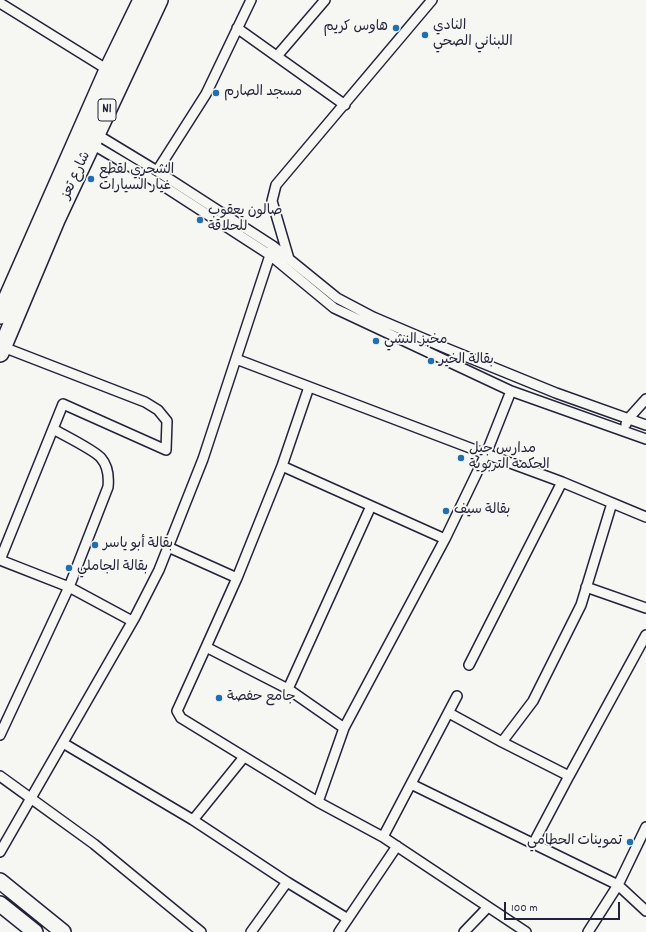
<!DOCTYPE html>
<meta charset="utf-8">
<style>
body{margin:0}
#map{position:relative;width:646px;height:932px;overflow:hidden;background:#f6f6f2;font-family:Dekko,sans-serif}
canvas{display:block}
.scale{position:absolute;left:504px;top:902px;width:116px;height:18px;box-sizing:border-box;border:2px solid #22223b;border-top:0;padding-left:5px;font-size:12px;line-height:14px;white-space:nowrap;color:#22223b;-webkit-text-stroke:3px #f6f6f2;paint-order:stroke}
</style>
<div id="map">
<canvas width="646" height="932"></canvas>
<div class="scale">100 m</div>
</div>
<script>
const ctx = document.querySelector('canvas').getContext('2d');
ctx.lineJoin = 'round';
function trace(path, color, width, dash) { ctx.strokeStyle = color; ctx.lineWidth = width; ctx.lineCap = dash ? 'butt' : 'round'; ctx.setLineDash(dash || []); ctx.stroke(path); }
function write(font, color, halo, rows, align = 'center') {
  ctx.font = font + ' Dekko,"Playpen Sans Arabic",sans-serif'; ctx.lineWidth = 3.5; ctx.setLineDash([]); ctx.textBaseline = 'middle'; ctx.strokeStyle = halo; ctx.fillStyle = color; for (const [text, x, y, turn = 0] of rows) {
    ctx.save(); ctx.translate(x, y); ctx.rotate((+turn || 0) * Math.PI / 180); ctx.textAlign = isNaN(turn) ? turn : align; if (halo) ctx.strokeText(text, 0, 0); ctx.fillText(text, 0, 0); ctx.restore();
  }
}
const street = new Path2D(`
 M0 3 108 70
 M237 28 345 105
 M277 56 325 0
 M96 134 157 171 273 246 337 298 373 317 448 349 556 393 646 425
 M92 144 168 189 270 255 334 308 511 391 646 439
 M157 171 206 94 251 0
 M289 259 272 201 276 185 432 0
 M3 347 145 402 158 410 167 421 166 450 63 404 0 560 69 587 132 621
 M236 359 486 454 511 391
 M309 387 282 466 445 539 486 454 562 482 469 665
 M626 424 628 419 646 399
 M282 466 237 578 206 647 288 689 344 728 445 539
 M562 482 646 517
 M168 547 237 578
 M586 587 646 608
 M206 647 177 711 181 718 318 802 344 728
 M288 689 371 506
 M449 713 502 742
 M0 735 69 587 108 487C109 477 108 466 101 458 96 451 62 434 53 429
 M63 743 193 820 287 882 348 919
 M0 776 94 844 201 932
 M569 776 646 635
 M411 784 618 885 646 911
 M318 802 383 837 457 696
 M193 820 244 757
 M383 837 526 932
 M533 844 569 776 502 742 533 701 581 605 612 503
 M0 852 135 617 159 570 203 459 273 246
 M251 932 287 882
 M339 932 397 846
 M464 932 488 907
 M588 932 618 885 646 827`);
const primary = new Path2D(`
 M0 881 63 932
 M0 904 35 932`);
const highway = new Path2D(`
 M0 315 108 70 142 0
 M0 353 56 220 159 0`);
trace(street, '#22223b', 12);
trace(primary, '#22223b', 18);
trace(highway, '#22223b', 20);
trace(street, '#f6f6f2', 9);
trace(primary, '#f6f6f2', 15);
trace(highway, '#f6f6f2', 17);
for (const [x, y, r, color] of [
 [396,28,4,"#1f6fb2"],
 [425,35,4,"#1f6fb2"],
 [216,93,4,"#1f6fb2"],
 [91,179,4,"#1f6fb2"],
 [200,220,4,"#1f6fb2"],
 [376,341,4,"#1f6fb2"],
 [431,361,4,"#1f6fb2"],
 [461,458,4,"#1f6fb2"],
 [446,511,4,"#1f6fb2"],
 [95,545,4,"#1f6fb2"],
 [69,568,4,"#1f6fb2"],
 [219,698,4,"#1f6fb2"],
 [630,842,4,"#1f6fb2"]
]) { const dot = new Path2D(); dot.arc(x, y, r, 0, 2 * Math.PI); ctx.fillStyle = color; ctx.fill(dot); trace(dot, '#f6f6f2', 1.5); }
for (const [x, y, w] of [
 [107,110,18]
]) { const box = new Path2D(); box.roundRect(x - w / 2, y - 11, w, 22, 3); ctx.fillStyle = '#f6f6f2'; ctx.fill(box); trace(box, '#22223b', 1); }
write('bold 13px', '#22223b', null, [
 ["N1",107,110]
]);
write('14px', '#22223b', '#f6f6f2', [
 ["النادي",433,27],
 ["اللبناني الصحي",433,43],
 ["هاوس كريم",388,28,"right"],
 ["مسجد الصارم",224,93],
 ["الشحري لقطع",99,171],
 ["غيار السيارات",99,187],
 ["صالون يعقوب",208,212],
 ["للحلاقة",208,228],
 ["مخبز النشي",384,341],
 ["بقالة الخير",439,361],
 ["مدارس جيل",469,450],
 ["الحكمة التربوية",469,466],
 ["بقالة سيف",454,511],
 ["بقالة أبو ياسر",103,545],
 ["بقالة الجاملي",77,568],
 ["جامع حفصة",227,698],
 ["تموينات الحطامي",622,842,"right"]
], 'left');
write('14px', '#22223b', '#f6f6f2', [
 ["شارع تعز",77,176,-65]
]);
</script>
